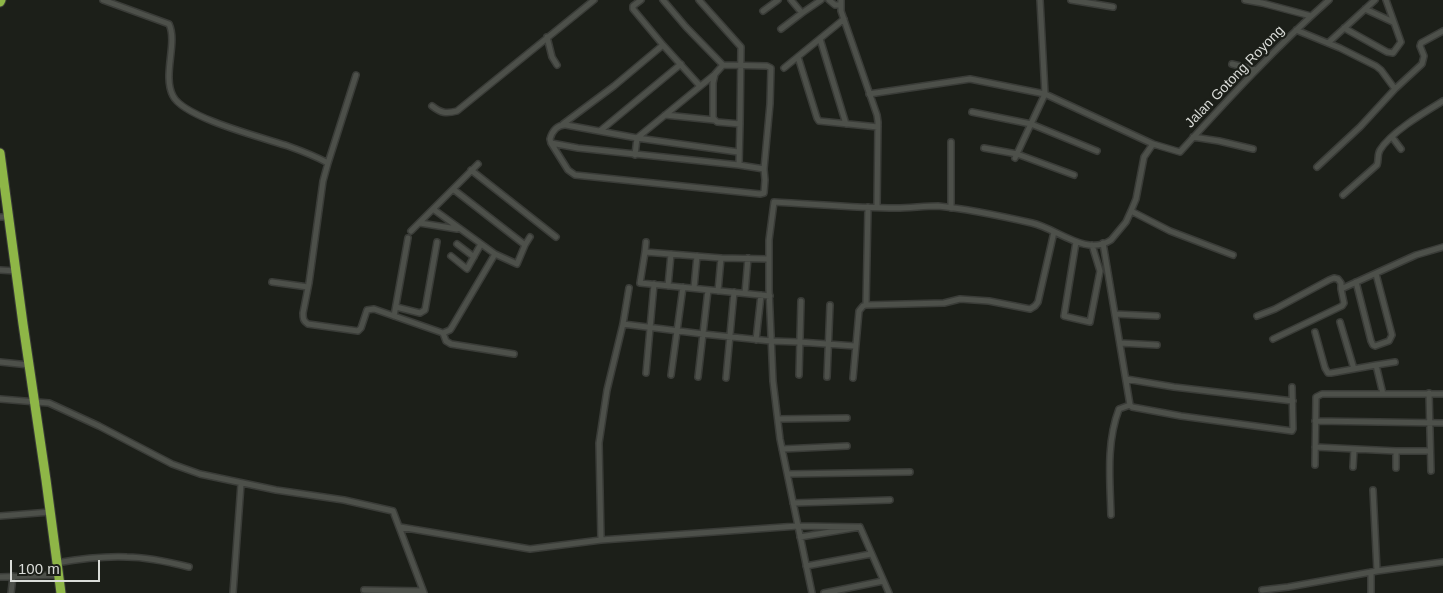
<!DOCTYPE html>
<style>
body{margin:0}
#map{position:relative;width:1443px;height:593px;overflow:hidden;background:#1c1f19;font-family:Helvetica,sans-serif}
canvas{display:block}
.scale{position:absolute;left:10px;top:560px;width:90px;height:22px;box-sizing:border-box;border:2px solid #dadcd8;border-top:0;padding-left:6px;font-size:15px;line-height:18px;white-space:nowrap;color:#dadcd8;-webkit-text-stroke:4px #1c1f19;paint-order:stroke}
</style>
<div id="map">
<canvas width="1443" height="593"></canvas>
<div class="scale">100 m</div>
</div>
<script>
const ctx = document.querySelector('canvas').getContext('2d');
ctx.lineJoin = 'round';
function trace(path, color, width, dash) { ctx.strokeStyle = color; ctx.lineWidth = width; ctx.lineCap = dash ? 'butt' : 'round'; ctx.setLineDash(dash || []); ctx.stroke(path); }
function write(font, color, halo, rows, align = 'center') {
  ctx.font = font + ' Helvetica,sans-serif'; ctx.lineWidth = 4.5; ctx.setLineDash([]); ctx.textBaseline = 'middle'; ctx.strokeStyle = halo; ctx.fillStyle = color; for (const [text, x, y, turn = 0] of rows) {
    ctx.save(); ctx.translate(x, y); ctx.rotate((+turn || 0) * Math.PI / 180); ctx.textAlign = isNaN(turn) ? turn : align; if (halo) ctx.strokeText(text, 0, 0); ctx.fillText(text, 0, 0); ctx.restore();
  }
}
const street = new Path2D(`
 M103 0 169 24C178 43 162 75 173 96 184 118 264 138 288 146 302 151 315 156 328 163L323 181 309 283 303 313C303 318 303 321 308 324L358 331 361 328 367 310 374 309 443 333 450 330 452 327 495 254
 M699 0 741 47 740 124
 M791 0 802 13 821 0
 M829 0 835 5H840
 M841 0V11L877 115 878 122 877 207
 M1071 0 1113 7
 M1245 0 1262 3 1311 16
 M1365 9 1393 22
 M763 11 778 0
 M1344 28 1387 52 1393 53 1401 42 1386 0
 M781 29 802 13
 M1296 30 1340 48 1376 66 1381 70 1395 89
 M547 37 552 57 557 65
 M820 39 846 124
 M1328 43 1375 0
 M663 45 700 86
 M798 57 817 118 819 121 878 127
 M1232 64 1256 70
 M723 65 767 66 771 68 770 104 764 169
 M784 68 844 19
 M869 94 970 79 1045 94 1153 144 1180 152C1228 99 1276 47 1329 0
 M432 106C441 113 446 114 457 111L594 0
 M972 112 1031 124 1097 151
 M665 115 714 120
 M563 124 614 86 663 45 633 9V6L641 0
 M600 131 681 64
 M1193 137 1219 141 1253 149
 M1392 137 1401 149
 M551 143 568 170 575 175 760 194 764 193 765 180 764 169 739 165 740 124 717 122 713 118V83L715 74 723 65 686 27 663 0
 M984 148 1017 154 1074 175
 M738 152 637 138 566 125C558 124 552 131 550 139L551 143 578 148 739 165
 M635 155 637 138 714 75
 M1015 158 1045 94 1040 0
 M328 163 356 75
 M1317 167 1360 127 1395 89 1422 64 1424 56 1420 46 1421 43 1443 31
 M471 170 556 237
 M453 189 478 164
 M1343 195 1377 165C1379 160 1377 155 1380 150 1391 132 1425 112 1443 101
 M868 207 866 305 944 303 960 299 989 301 1030 309 1035 306 1038 302 1054 232
 M951 208V142
 M1131 211 1170 231 1233 255
 M0 217H9
 M420 223 457 229
 M411 231C425 217 439 203 453 189L525 245 517 264 495 254 433 209
 M1076 242 1064 316 1090 322 1100 271 1092 245
 M1103 243 1130 405 1132 407 1181 416 1292 431 1293 429 1292 387
 M457 244 474 257
 M525 245 530 237
 M645 252 646 242
 M451 256 467 269 481 244
 M769 259 721 258 645 252 640 283 770 296
 M0 270 16 271
 M272 282 308 287
 M1356 282 1371 341 1373 345 1375 346 1389 341 1392 335 1376 274
 M668 286 671 254
 M629 288 623 324 703 334 771 341 799 342 855 346
 M694 288 697 256
 M718 291 721 258
 M745 293 748 258
 M396 307 420 313 425 310 437 242
 M1115 314 1157 316
 M394 316 408 238
 M1257 316 1275 309 1329 280 1334 278 1338 279 1341 283V289L1416 255 1443 247
 M1340 322 1354 369
 M1315 332 1325 368 1328 373H1331L1376 365 1383 394
 M443 333 446 341 451 344 514 354
 M1273 339 1342 306 1344 303 1341 289
 M756 340 761 295
 M1120 343 1157 345
 M0 362 29 365
 M1376 365 1395 362
 M646 373 654 284
 M671 375 683 287
 M799 375 801 301
 M698 377 708 290
 M827 377 830 305
 M726 378 734 292
 M853 378 859 311 863 306 866 305
 M1126 379 1174 387 1293 401
 M1429 393 1431 471
 M0 399 49 403 99 426 172 464 200 474 276 490 344 500 393 511 424 593
 M778 419 847 418
 M1315 421 1443 423
 M1315 447 1396 451H1430
 M782 449 847 446
 M1396 451V468
 M1315 465 1316 397 1322 394H1443
 M1353 467 1354 449
 M788 474 910 472
 M1373 490 1377 571
 M793 503 890 500
 M1111 515C1110 480 1106 443 1119 409L1130 405
 M0 516 50 512
 M400 527 530 549 601 540 798 526 780 439 773 381 769 289V240L774 202C815 204 856 208 896 208 910 208 924 206 938 206 970 209 1001 216 1032 223 1056 228 1086 257 1111 240L1126 222 1131 211 1136 199 1144 157 1153 144
 M860 527 889 593
 M800 537 860 527 798 526 812 593
 M601 540 599 443 607 390 623 324
 M56 563C79 559 103 556 127 557 148 557 169 562 189 567
 M806 566 871 554
 M1371 572V593
 M0 577 57 575
 M364 590 423 591
 M1262 590 1288 587 1377 571 1443 562
 M11 593 13 576
 M233 593 241 484
 M824 593 883 581`);
const highway = new Path2D(`
 M0 2 1 0
 M0 153 23 324 46 480 61 593`);
trace(street, '#3a3c38', 8);
trace(highway, '#3a3c38', 11);
trace(street, '#4d504a', 5);
trace(highway, '#8eb647', 9);
write('14px', '#dadcd8', '#1c1f19', [
 ["Jalan Gotong Royong",1235,77,-46]
]);
</script>
